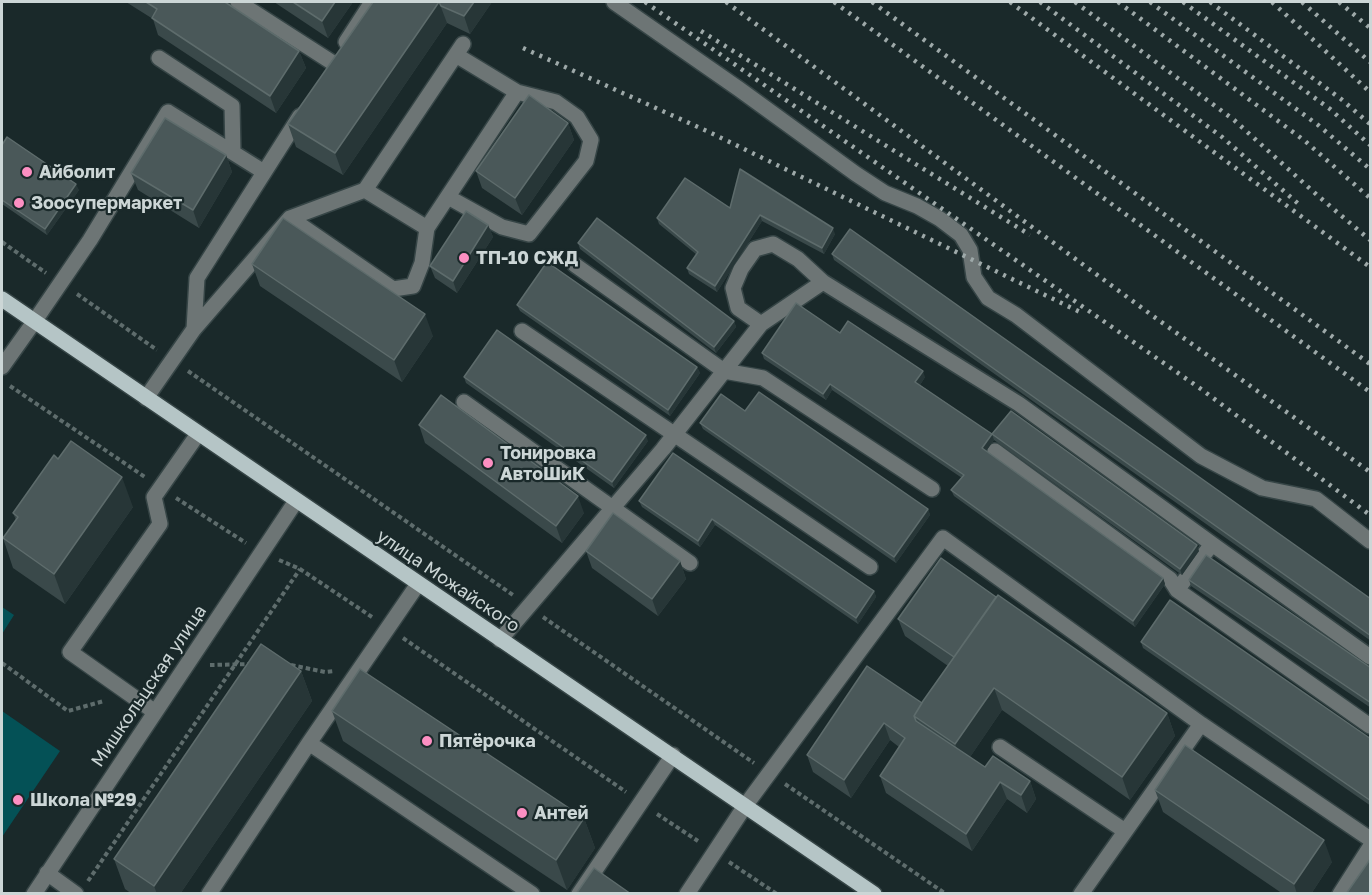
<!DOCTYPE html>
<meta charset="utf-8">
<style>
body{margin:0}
#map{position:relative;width:1372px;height:895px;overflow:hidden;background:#1a292a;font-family:"Golos Text",sans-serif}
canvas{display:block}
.frame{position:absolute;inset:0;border:3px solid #ccd6d6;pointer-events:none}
</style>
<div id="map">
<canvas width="1372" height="895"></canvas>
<div class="frame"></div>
</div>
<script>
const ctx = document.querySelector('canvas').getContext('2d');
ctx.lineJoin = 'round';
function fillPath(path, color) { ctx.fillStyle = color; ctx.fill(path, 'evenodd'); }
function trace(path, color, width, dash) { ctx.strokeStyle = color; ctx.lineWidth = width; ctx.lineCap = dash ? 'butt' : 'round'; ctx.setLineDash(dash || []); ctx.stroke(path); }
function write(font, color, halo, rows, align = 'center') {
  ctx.font = font + ' "Golos Text",sans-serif'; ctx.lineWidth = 4.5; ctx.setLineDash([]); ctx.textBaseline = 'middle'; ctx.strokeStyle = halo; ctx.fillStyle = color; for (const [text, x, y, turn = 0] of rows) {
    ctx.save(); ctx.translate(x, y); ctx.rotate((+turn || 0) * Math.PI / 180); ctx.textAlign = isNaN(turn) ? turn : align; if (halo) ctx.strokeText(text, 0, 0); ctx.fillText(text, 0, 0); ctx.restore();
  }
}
fillPath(new Path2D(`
 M2 607 14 615 2 634Z
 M2 711 60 751 2 837Z`), '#045156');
const minor = new Path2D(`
 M238 2 333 63
 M614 2 739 89 856 174 885 193 917 206 940 219 961 235 970 250 974 277 988 298 1016 315 1201 456 1262 488 1316 499 1370 541
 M346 42 372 2
 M159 58 232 106 233 152
 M448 197 502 227 529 234 586 161 591 140 577 117 556 102 517 92
 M290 218 393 289 413 286 422 263 427 228 365 190
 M427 228 517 92 456 55
 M575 265 724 371 763 378 932 489
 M761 324 738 308 733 288 741 269 755 249 773 244 798 259 823 282
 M194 329 290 218 365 190 463 44
 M522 331 870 567
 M2 367 34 322 90 240 168 112 264 172
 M146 398 194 329 197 278 300 116
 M464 402 690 563
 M995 451 1170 579 1177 590 1370 726
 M1177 590 1212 544
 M500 640 663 449 761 324 823 282 1019 404 1219 549 1370 657
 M155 712 70 652 160 524 154 497 198 434
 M1201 724 1370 839
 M309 743 532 894
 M1000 747 1125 831
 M47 873 76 894
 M34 894 296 501
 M209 894 309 743 418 584
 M579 894 673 755
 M687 894 745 806 943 538 1201 724 1081 894
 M1340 894 1370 847`);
const major = new Path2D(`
 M2 299 874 894`);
trace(minor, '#364546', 18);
trace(major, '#364546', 18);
trace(new Path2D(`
 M2 242 46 273
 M77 294 157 350
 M188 371 513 595
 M10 386 145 477
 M176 498 246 543
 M279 560 300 569 372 617
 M543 617 754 763
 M403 638 626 792
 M2 663 68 711 104 701
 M210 665 251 664
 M291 665 325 672 334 671
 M785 784 946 894
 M657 814 698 841
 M729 862 777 894
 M88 881 300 569`), '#5e6c6c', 4, [4.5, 3]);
trace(minor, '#6d7575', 15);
trace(major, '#b5c5c6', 15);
trace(new Path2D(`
 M645 2 1201 389 1370 515
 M726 2 1153 316 1370 472
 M834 2 1370 392
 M872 2 1370 364
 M1010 2 1370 267
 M1040 2 1222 137 1302 207
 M1075 2 1234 120 1317 195 1370 240
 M1118 2 1305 141 1370 198
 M1150 2 1318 125 1370 169
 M1183 2 1330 109 1370 145
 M1210 2 1341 99 1370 124
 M1272 2 1370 92
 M1302 2 1370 62
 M1339 2 1370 28
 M701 31 1030 235
 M523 48 709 132 1080 312`), '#9ea9a9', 4.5, [3, 6]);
fillPath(new Path2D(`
 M126 2H225L299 51 306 68 276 113 158 35 153 19Z
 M274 2H353L328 38Z
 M373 2H492L470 34 447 23 343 175 296 147 288 124Z
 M568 123 574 140 522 215 482 188 476 171Z
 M2 145 79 190 47 235 2 204Z
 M226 155 232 172 199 228 138 190 131 173Z
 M730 208 835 234 824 254 762 221 717 292 689 274 687 268 697 255 659 224 657 218Z
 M488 225 493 237 457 293 435 278 430 266Z
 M578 243 734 321 736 327 716 353 580 249Z
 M832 254 1371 599V641L834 260Z
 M252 264 433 336 402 382 260 286Z
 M517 305 697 367 700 373 670 416 520 311Z
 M840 333 925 377 920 385 992 434 1199 551 1182 575 994 440 986 451 1163 578 1165 584 1135 627 954 496 951 490 962 478 832 390 826 400 764 359 762 353Z
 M464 377 648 441 614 488 466 383Z
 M745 411 928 509 930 515 896 563 703 429 700 423Z
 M419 425 584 513 562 543 425 443Z
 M673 453 874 591 876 597 858 624 715 525 700 547 642 507 639 501Z
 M133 507 65 604 13 568 3 538 16 520 13 513Z
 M586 551 680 561 686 579 658 616 592 568Z
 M1189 580 1371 668V708L1191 586Z
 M996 597 1167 713 1175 736 1130 800 1002 710 970 757 985 767 1030 781 1036 799 1027 813 1007 799 972 851 886 793 880 776 899 747 890 740 851 798 813 772 807 755 922 703 948 666 905 636 898 619Z
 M1141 642 1371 739V806L1143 648Z
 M301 671 312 701 180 894H132L125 889 114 859Z
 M332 711 584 818 595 848 567 890 343 741Z
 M1155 790 1332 862 1311 894H1283L1163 812Z`), '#3a494a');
fillPath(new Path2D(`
 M335 2H353L328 38 322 21Z
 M439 2 447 23 343 175 335 153Z
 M474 2H492L470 34 464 16Z
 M299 51 306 68 276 113 270 96Z
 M568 123 574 140 522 215 515 198Z
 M226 155 232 172 199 228 193 210Z
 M76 184 79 190 47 235 45 229Z
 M760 215 762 221 717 292 715 286Z
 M488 225 493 237 457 293 453 281Z
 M833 228 835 234 824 254 822 248Z
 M425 314 433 336 402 382 394 360Z
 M734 321 736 327 716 353 714 347Z
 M697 367 700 373 670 416 668 410Z
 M923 371 925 377 918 388 915 382Z
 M830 384 832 390 826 400 823 394Z
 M992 434 994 440 984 454 982 448Z
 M646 435 648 441 614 488 612 482Z
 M122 477 133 507 65 604 54 574Z
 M578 496 584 513 562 543 556 526Z
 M928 509 930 515 896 563 894 557Z
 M712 519 715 525 700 547 698 541Z
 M1197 545 1199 551 1182 575 1180 569Z
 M680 561 686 579 658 616 652 599Z
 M1163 578 1165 584 1135 627 1133 621Z
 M874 591 876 597 858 624 856 618Z
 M301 671 312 701 180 894H157L154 886Z
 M994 688 1002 710 964 766 955 744Z
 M1167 713 1175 736 1130 800 1122 777Z
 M884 723 890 740 851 798 844 780Z
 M1030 781 1036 799 1027 813 1021 795Z
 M1000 782 1007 799 972 851 966 834Z
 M584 818 595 848 567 890 556 860Z
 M1324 840 1332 862 1311 894H1297L1294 884Z`), '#273637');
const building = new Path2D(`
 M146 2H225L299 51 270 96 152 18 157 9Z
 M293 2H335L322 21Z
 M373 2H439L335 153 288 124Z
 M439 2H474L464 16 441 6Z
 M529 95 568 123 515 198 476 171Z
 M165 118 226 155 193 210 131 173Z
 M7 137 76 184 45 229 2 200V145Z
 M740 169 833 228 822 248 760 215 715 286 687 268 698 252 657 218 685 178 730 208Z
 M466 211 488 225 453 281 430 266Z
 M283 218 425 314 394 360 252 264Z
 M597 218 734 321 714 347 578 243Z
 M850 229 1371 599V636L832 254Z
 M547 262 697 367 668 410 517 305Z
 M796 303 840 333 848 321 923 371 915 382 992 434 1011 411 1197 545 1180 569 992 434 982 448 1163 578 1133 621 951 490 964 475 830 384 823 394 762 353Z
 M497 330 646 435 612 482 464 377Z
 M759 392 928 509 894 557 700 423 721 394 745 411Z
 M441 395 578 496 556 526 419 425Z
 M71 441 122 477 54 574 3 538 18 517 13 513 54 455 58 459Z
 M673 453 874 591 856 618 712 519 698 541 639 501Z
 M613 513 680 561 652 599 586 551Z
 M1206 555 1371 668V703L1189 580Z
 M941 558 996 597 954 657 898 619Z
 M998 595 1167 713 1122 777 994 688 955 744 914 716 923 701Z
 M1170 600 1371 739V801L1141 642Z
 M261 644 301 671 154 886 114 859Z
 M867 666 922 703 914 716 916 721 985 767 993 756 1030 781 1021 795 1000 782 966 834 880 776 905 738 884 723 844 780 807 755Z
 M360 669 584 818 556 860 332 711Z
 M1185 745 1324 840 1294 884 1155 790Z
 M1371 858V894H1346Z
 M594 868 631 894H576Z`);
fillPath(building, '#4a5859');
trace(building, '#5e6c6c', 1.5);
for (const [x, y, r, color] of [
 [27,172,6,"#fc8fc2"],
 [19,203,6,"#fc8fc2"],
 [464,258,6,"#fc8fc2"],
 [488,463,6,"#fc8fc2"],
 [427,741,6,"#fc8fc2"],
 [18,800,6,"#fc8fc2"],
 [522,813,6,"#fc8fc2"]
]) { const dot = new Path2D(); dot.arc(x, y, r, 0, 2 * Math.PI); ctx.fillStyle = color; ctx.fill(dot); trace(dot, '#1a292a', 2); }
write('bold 18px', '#ccd6d6', '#1a292a', [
 ["Айболит",39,172],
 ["Зоосупермаркет",31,203],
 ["ТП-10 СЖД",476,258],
 ["Тонировка",500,453],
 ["АвтоШиК",500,474],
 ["Пятёрочка",439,741],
 ["Школа №29",30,800],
 ["Антей",534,813]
], 'left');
write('18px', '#ccd6d6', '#1a292a', [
 ["улица Можайского",448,581,34],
 ["Мишкольцская улица",149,686,-56]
]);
</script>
